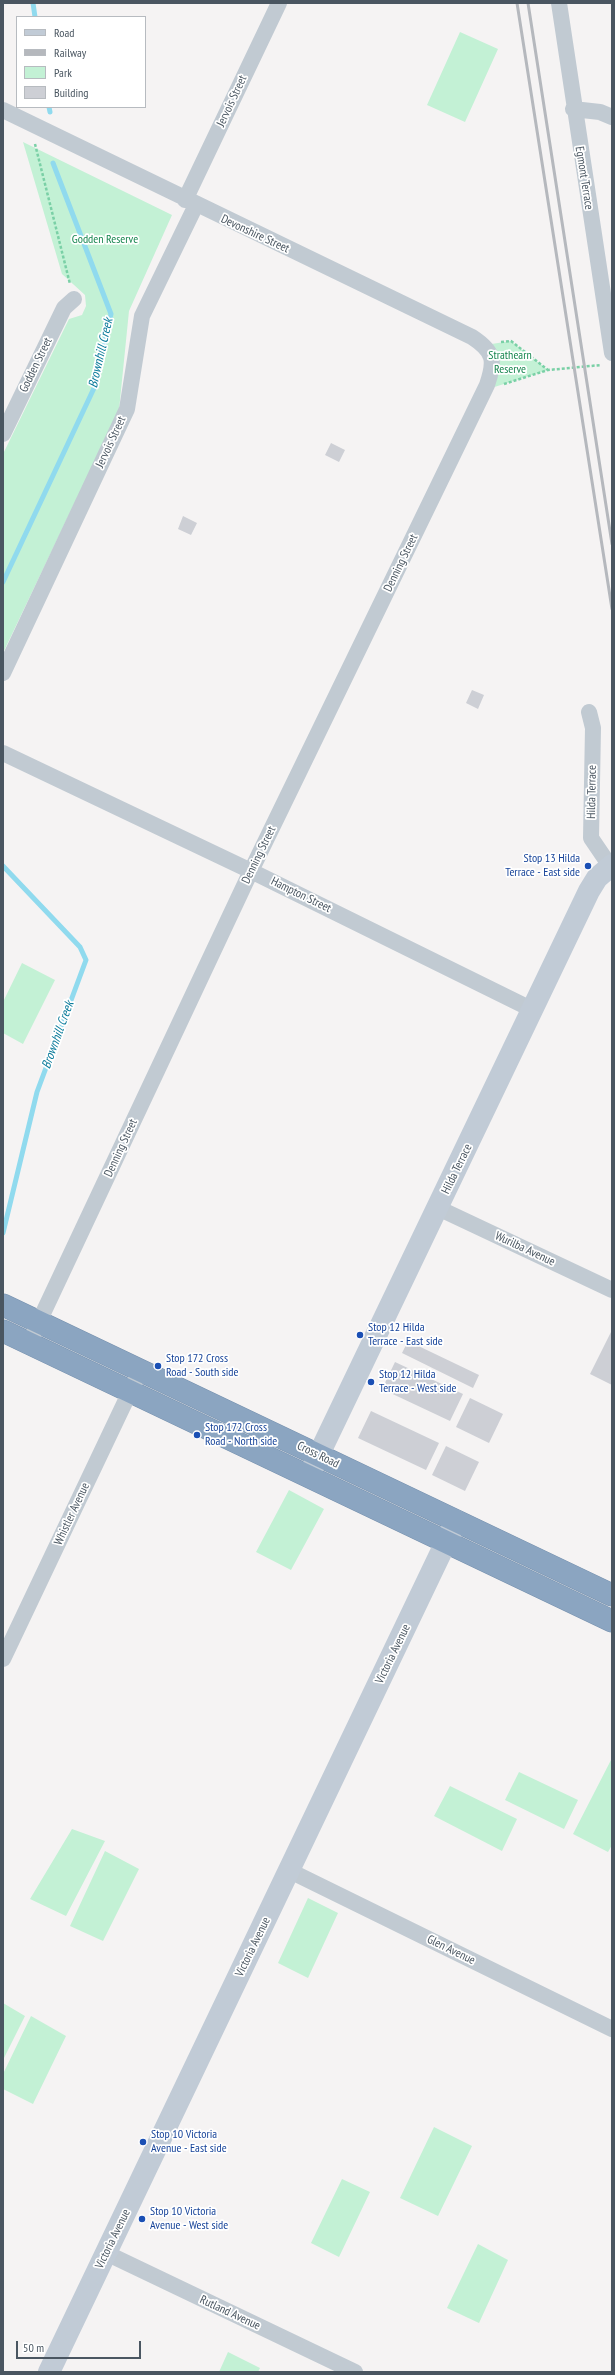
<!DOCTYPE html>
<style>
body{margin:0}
#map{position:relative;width:615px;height:2375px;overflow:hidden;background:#f5f3f3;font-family:"PT Sans Narrow",sans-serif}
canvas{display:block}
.frame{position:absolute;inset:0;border:4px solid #4a5661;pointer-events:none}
.legend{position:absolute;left:16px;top:16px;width:130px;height:92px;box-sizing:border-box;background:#fff;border:1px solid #b7bbc0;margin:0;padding:5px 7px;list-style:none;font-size:12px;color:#4a5661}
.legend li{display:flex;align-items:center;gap:8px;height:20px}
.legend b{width:20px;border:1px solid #b7bbc0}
.scale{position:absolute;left:16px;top:2341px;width:125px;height:18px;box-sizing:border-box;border:2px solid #4a5661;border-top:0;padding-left:5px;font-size:12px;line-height:14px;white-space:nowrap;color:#4a5661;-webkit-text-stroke:3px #fff;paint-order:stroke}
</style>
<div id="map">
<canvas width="615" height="2375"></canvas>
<div class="frame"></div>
<ul class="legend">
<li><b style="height:5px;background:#c1cbd6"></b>Road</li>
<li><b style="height:5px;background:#b5b8bd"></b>Railway</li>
<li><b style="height:11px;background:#c3f1d5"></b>Park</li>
<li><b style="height:11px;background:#cdcfd5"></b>Building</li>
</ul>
<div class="scale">50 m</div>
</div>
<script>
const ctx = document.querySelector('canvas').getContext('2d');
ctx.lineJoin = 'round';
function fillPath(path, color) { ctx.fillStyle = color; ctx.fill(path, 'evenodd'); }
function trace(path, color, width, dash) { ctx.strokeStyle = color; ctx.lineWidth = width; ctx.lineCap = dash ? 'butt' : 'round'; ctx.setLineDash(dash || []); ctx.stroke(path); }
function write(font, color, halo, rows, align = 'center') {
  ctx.font = font + ' "PT Sans Narrow",sans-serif'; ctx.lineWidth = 3.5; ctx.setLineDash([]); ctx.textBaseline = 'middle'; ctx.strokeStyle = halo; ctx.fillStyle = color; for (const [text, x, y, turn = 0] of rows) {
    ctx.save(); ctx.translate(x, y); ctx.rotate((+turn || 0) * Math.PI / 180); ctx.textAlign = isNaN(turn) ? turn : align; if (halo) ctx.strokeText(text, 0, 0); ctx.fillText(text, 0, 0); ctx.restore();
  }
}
fillPath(new Path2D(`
 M460 32 498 49 465 122 427 105Z
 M23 142 172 215 129 311 119 410 3 653V454L69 319 82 315 86 306 85 295 62 274Z
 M511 341 548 370 485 390V345Z
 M22 963 55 980 23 1044 3 1033V1002Z
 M289 1490 324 1509 291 1570 256 1552Z
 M611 1760 612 1845 608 1852 573 1834Z
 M519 1772 578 1800 564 1829 505 1800Z
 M450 1786 517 1819 502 1851 434 1816Z
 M72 1829 105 1841 66 1916 30 1899Z
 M105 1851 139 1869 103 1941 70 1926Z
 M308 1898 338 1913 308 1978 278 1963Z
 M3 2003 25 2016 3 2060Z
 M31 2016 66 2036 33 2104 3 2089V2074Z
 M434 2127 472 2146 438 2216 400 2198Z
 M342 2179 370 2192 339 2257 311 2243Z
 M478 2244 508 2260 479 2323 447 2308Z
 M228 2352 260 2368 258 2372H219Z`), '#c3f1d5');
trace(new Path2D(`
 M33 3 35 17
 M49 107 50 112
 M3 582 95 386 111 314 53 163
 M3 866 80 947 86 960 37 1092 3 1233`), '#90daee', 5);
fillPath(new Path2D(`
 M331 443 345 450 339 462 325 455Z
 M183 516 197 523 191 535 178 529Z
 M472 690 484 695 478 709 466 703Z
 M612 1330V1385L590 1374Z
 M408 1341 479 1375 473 1388 402 1353Z
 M395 1362 463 1394 450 1421 382 1389Z
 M470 1398 503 1414 489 1443 456 1427Z
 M371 1411 439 1443 426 1470 358 1438Z
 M446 1446 479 1462 465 1491 432 1475Z`), '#cdcfd5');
const highway = new Path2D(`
 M3 1305 612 1595
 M3 1331 612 1621`);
trace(highway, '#7690ad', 23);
trace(new Path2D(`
 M35 144 70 284
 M501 342 511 341 548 370
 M504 384 548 370 601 365`), '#7ad0a6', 2.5, [3, 2]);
trace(new Path2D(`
 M559 3 612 353
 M573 109 600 112 612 117
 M3 110 472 337C495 352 495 361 487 385L251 871 29 1343
 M185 200 279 3
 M3 434 64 308 74 299
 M3 673 127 409 142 316 196 205
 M589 712 593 728 591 838 610 866
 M3 753 251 871 533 1010
 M438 1208 612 1290
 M3 1659 135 1381
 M290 1871 612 2029
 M106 2253 355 2372`), '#c1cad2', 16);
trace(new Path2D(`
 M310 1473 589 891 597 878 612 865
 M49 2372 456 1521`), '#c1cbd6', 22);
trace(highway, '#8ba5c1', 22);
trace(new Path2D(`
 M517 3 612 609
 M528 3 612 544`), '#b5b8bd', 3);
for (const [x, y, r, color] of [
 [588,866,4,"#1a4fb4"],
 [360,1335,4,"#1a4fb4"],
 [158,1366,4,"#1a4fb4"],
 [371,1382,4,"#1a4fb4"],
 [197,1435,4,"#1a4fb4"],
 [143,2142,4,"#1a4fb4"],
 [142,2219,4,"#1a4fb4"]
]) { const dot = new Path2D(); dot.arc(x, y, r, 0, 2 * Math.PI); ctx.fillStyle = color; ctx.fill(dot); trace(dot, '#fff', 1.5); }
write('12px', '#4a5661', '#fff', [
 ["Jervois Street",232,101,-65],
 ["Egmont Terrace",584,178,81],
 ["Devonshire Street",255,234,25],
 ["Godden Street",36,365,-64],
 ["Jervois Street",111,442,-65],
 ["Denning Street",401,563,-64],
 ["Hilda Terrace",592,792,-89],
 ["Denning Street",259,855,-64],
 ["Hampton Street",301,895,26],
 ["Denning Street",121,1148,-65],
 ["Hilda Terrace",457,1169,-64],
 ["Wurilba Avenue",525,1249,25],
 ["Cross Road",318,1455,26],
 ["Whistler Avenue",72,1514,-65],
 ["Victoria Avenue",393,1654,-64],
 ["Victoria Avenue",253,1947,-64],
 ["Glen Avenue",451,1950,26],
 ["Victoria Avenue",113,2239,-64],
 ["Rutland Avenue",230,2313,25]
]);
write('12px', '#17864f', '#fff', [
 ["Godden Reserve",105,240],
 ["Strathearn",510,356],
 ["Reserve",510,370]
]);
write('12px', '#164399', '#fff', [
 ["Stop 13 Hilda",580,859,"right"],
 ["Terrace - East side",580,873,"right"],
 ["Stop 12 Hilda",368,1328],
 ["Terrace - East side",368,1342],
 ["Stop 172 Cross",166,1359],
 ["Road - South side",166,1373],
 ["Stop 12 Hilda",379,1375],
 ["Terrace - West side",379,1389],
 ["Stop 172 Cross",205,1428],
 ["Road - North side",205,1442],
 ["Stop 10 Victoria",151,2135],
 ["Avenue - East side",151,2149],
 ["Stop 10 Victoria",150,2212],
 ["Avenue - West side",150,2226]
], 'left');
write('italic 13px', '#0c7c9b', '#fff', [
 ["Brownhill Creek",101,353,-77],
 ["Brownhill Creek",58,1035,-70]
]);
</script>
